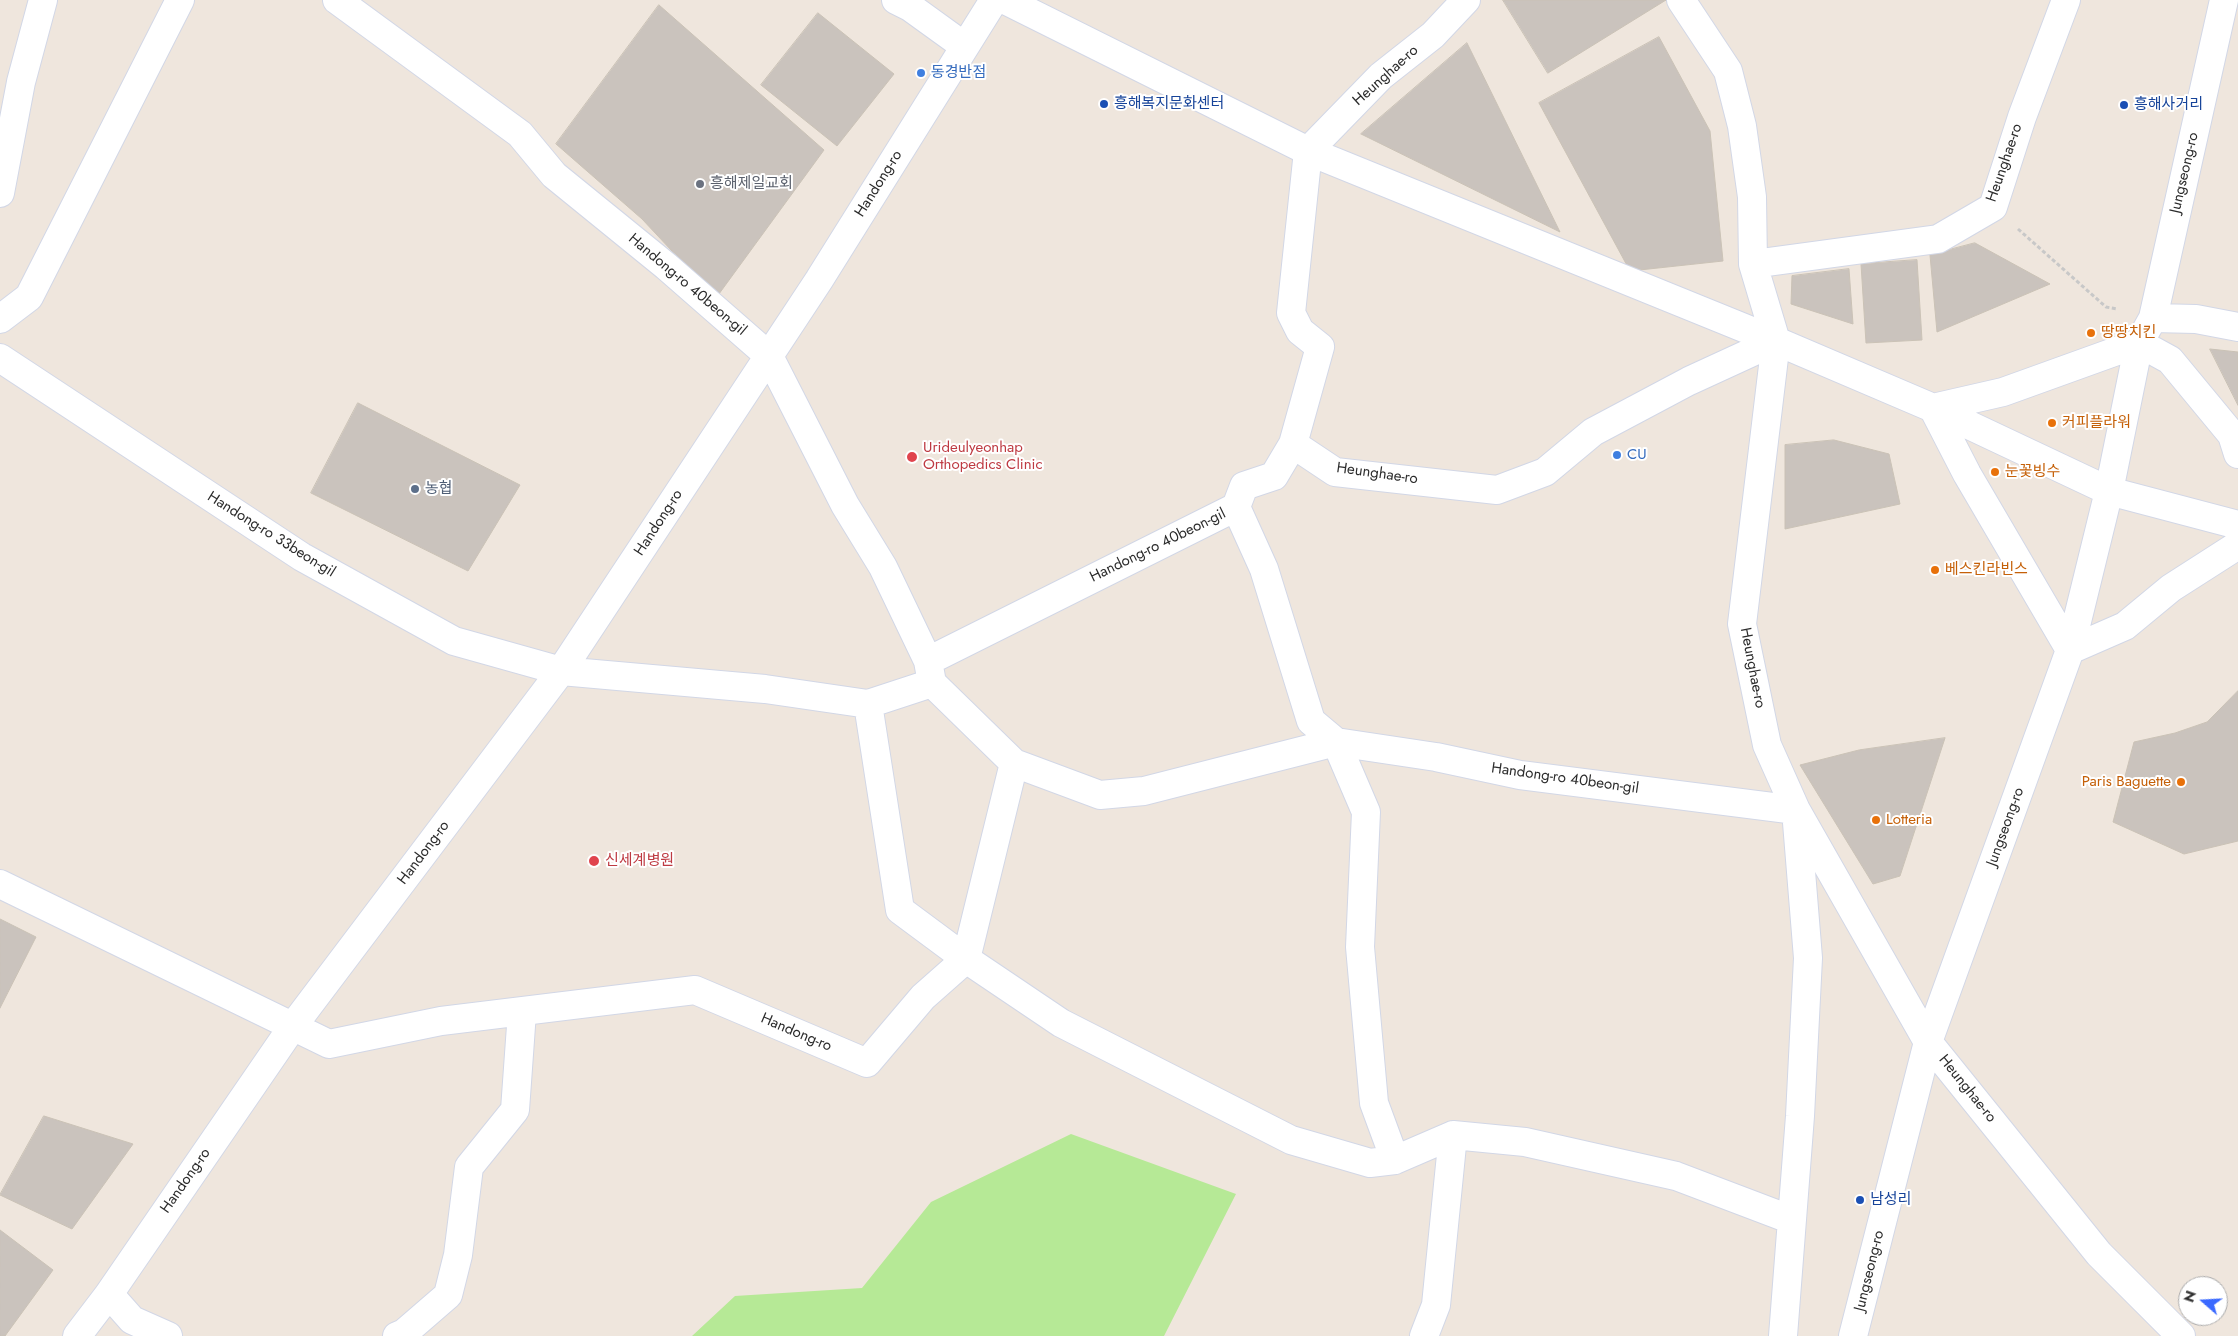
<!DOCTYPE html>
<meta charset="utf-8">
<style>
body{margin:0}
#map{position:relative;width:2238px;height:1336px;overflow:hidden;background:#efe6dd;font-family:Jost,sans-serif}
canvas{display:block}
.north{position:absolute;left:2178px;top:1276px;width:50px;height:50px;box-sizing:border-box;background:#fff;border:1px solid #ababab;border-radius:50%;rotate:289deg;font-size:14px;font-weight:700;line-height:20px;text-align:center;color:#2c2c2c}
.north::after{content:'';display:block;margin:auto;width:18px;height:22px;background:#3a69ff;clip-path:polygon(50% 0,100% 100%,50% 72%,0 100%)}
</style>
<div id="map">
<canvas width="2238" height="1336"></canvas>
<div class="north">N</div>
</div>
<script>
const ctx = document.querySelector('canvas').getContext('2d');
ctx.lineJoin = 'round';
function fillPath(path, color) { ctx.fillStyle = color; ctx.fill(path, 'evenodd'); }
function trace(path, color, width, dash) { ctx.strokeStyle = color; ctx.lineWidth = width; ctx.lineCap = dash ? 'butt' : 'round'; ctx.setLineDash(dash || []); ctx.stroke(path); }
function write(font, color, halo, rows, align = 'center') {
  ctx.font = font + ' Jost,"Noto Sans KR",sans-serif'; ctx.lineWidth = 4; ctx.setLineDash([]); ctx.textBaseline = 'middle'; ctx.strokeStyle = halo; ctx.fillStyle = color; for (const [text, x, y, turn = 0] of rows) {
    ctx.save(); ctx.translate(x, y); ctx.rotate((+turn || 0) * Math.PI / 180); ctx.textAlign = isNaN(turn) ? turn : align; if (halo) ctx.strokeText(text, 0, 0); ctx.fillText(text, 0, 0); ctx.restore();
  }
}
fillPath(new Path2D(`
 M1071 1134 1236 1194 1164 1336H692L735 1296 862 1288 931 1202Z`), '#b6e996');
const building = new Path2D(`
 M1503 0H1666L1548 73Z
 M659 5 824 150 716 298 642 219 556 144Z
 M818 13 894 74 837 146 761 85Z
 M1659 37 1710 131 1723 261 1630 271 1539 103Z
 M1467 43 1560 232 1361 134Z
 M1975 243 2050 284 1937 332 1930 255Z
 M1917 260 1922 340 1866 343 1861 264Z
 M1849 269 1853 324 1791 304 1792 276Z
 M2210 349 2238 352V405Z
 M358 403 520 485 468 571 311 493Z
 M1834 440 1889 454 1900 504 1785 529V445Z
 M2238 691V841L2184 854 2113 822 2134 742 2175 733 2207 722Z
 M1945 738 1900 876 1873 884 1800 765 1859 750Z
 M0 919 36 937 0 1008Z
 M44 1116 133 1144 72 1229 0 1195Z
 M0 1230 53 1270 5 1336H0Z`);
fillPath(building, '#cac3bd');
trace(building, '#cac2b6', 1);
const minor = new Path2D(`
 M337 0 520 134 554 175 666 266 769 356 845 505 883 567 928 661 932 683 1014 763 1100 795 1144 791 1336 742 1436 757 1520 775 1796 810 1808 958 1800 1116 1783 1336
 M896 0 910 7 964 46
 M1005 0 1308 151 1776 341 1933 408 2109 491 2238 525
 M1681 0 1728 71 1742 126 1752 197 1753 264 1776 341 1742 624 1767 745 1796 810 1928 1042 2099 1254 2181 1336
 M0 193 21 82 43 0
 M1753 264 1938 239 1993 207 2022 117 2066 0
 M2153 318 2196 319 2238 327
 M0 319 29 297 180 0
 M0 358 302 557 454 641 561 671 765 689 868 704
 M1933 408 1967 474 2070 650 2125 626 2171 588 2238 545
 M1933 408 2003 392 2139 343 2170 360 2232 435 2238 454
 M1293 444 1335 472 1497 490 1545 472 1593 432 1689 381 1776 341
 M1236 507 1264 569 1311 721 1336 742 1366 812 1360 947 1374 1103 1395 1160
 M1236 507 1244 486 1274 476 1293 444 1320 347 1300 331 1291 313 1308 151 1381 76 1433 35 1466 0
 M928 661 1236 507
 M932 683 868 704 900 910 966 959 1061 1023 1291 1140 1370 1163 1395 1160 1453 1135 1436 1305 1424 1336
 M0 884 329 1044 441 1021 695 990 867 1063 923 997 966 959
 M966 959 1014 763
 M1453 1135 1525 1142 1676 1176 1792 1220
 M109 1294 132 1320 168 1336
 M77 1336 109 1294 293 1026 561 671 819 280 994 0
 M397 1336 404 1333 448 1295 458 1255 469 1167 515 1110 522 1012
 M1853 1336 1928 1042 2070 650 2109 491 2139 343 2153 318 2224 0`);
trace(minor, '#d2d7e6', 30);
trace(new Path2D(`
 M2018 229 2106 307 2117 309`), '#c8c8c8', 3, [4, 2.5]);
trace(minor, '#fff', 28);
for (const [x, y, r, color] of [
 [921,73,5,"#3f7fe0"],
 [1104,104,5,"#1a4fb4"],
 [2124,105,5,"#1a4fb4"],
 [700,184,5,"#6b7280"],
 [2091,333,5,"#e8710a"],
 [2052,423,5,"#e8710a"],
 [1617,455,5,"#3f7fe0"],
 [912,457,6,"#e0444e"],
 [1995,472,5,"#e8710a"],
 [415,489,5,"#5c6f8a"],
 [1935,570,5,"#e8710a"],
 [2181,782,5,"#e8710a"],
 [1876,820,5,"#e8710a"],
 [594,861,6,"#e0444e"],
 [1860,1200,5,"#1a4fb4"]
]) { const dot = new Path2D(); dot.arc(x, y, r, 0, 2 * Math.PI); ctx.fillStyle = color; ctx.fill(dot); trace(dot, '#fff', 2); }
write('15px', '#366cbe', '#fff', [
 ["동경반점",931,73],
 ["CU",1627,455]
], 'left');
write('15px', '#2c2c2c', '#fff', [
 ["Heunghae-ro",1386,76,-42],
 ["Heunghae-ro",2005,163,-71],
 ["Jungseong-ro",2185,173,-77],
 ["Handong-ro",879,184,-58],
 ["Handong-ro 40beon-gil",687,285,40],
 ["Heunghae-ro",1377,474,8],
 ["Handong-ro",659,523,-57],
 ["Handong-ro 33beon-gil",271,535,32],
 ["Handong-ro 40beon-gil",1158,546,-26],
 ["Heunghae-ro",1752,668,79],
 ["Handong-ro 40beon-gil",1565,779,8],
 ["Jungseong-ro",2006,827,-70],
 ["Handong-ro",424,853,-53],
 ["Handong-ro",796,1033,23],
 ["Heunghae-ro",1967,1089,51],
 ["Handong-ro",186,1181,-55],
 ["Jungseong-ro",1870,1271,-76]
]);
write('15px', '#164399', '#fff', [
 ["흥해복지문화센터",1114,104],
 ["흥해사거리",2134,105],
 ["남성리",1870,1200]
], 'left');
write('15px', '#5b616d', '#fff', [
 ["흥해제일교회",710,184]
], 'left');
write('15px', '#c56008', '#fff', [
 ["땅땅치킨",2101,333],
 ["커피플라워",2062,423],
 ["눈꽃빙수",2005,472],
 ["베스킨라빈스",1945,570],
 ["Paris Baguette",2171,782,"right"],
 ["Lotteria",1886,820]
], 'left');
write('15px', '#be3a42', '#fff', [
 ["Urideulyeonhap",923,448],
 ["Orthopedics Clinic",923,465],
 ["신세계병원",605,861]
], 'left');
write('15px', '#4e5e75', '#fff', [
 ["농협",425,489]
], 'left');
</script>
